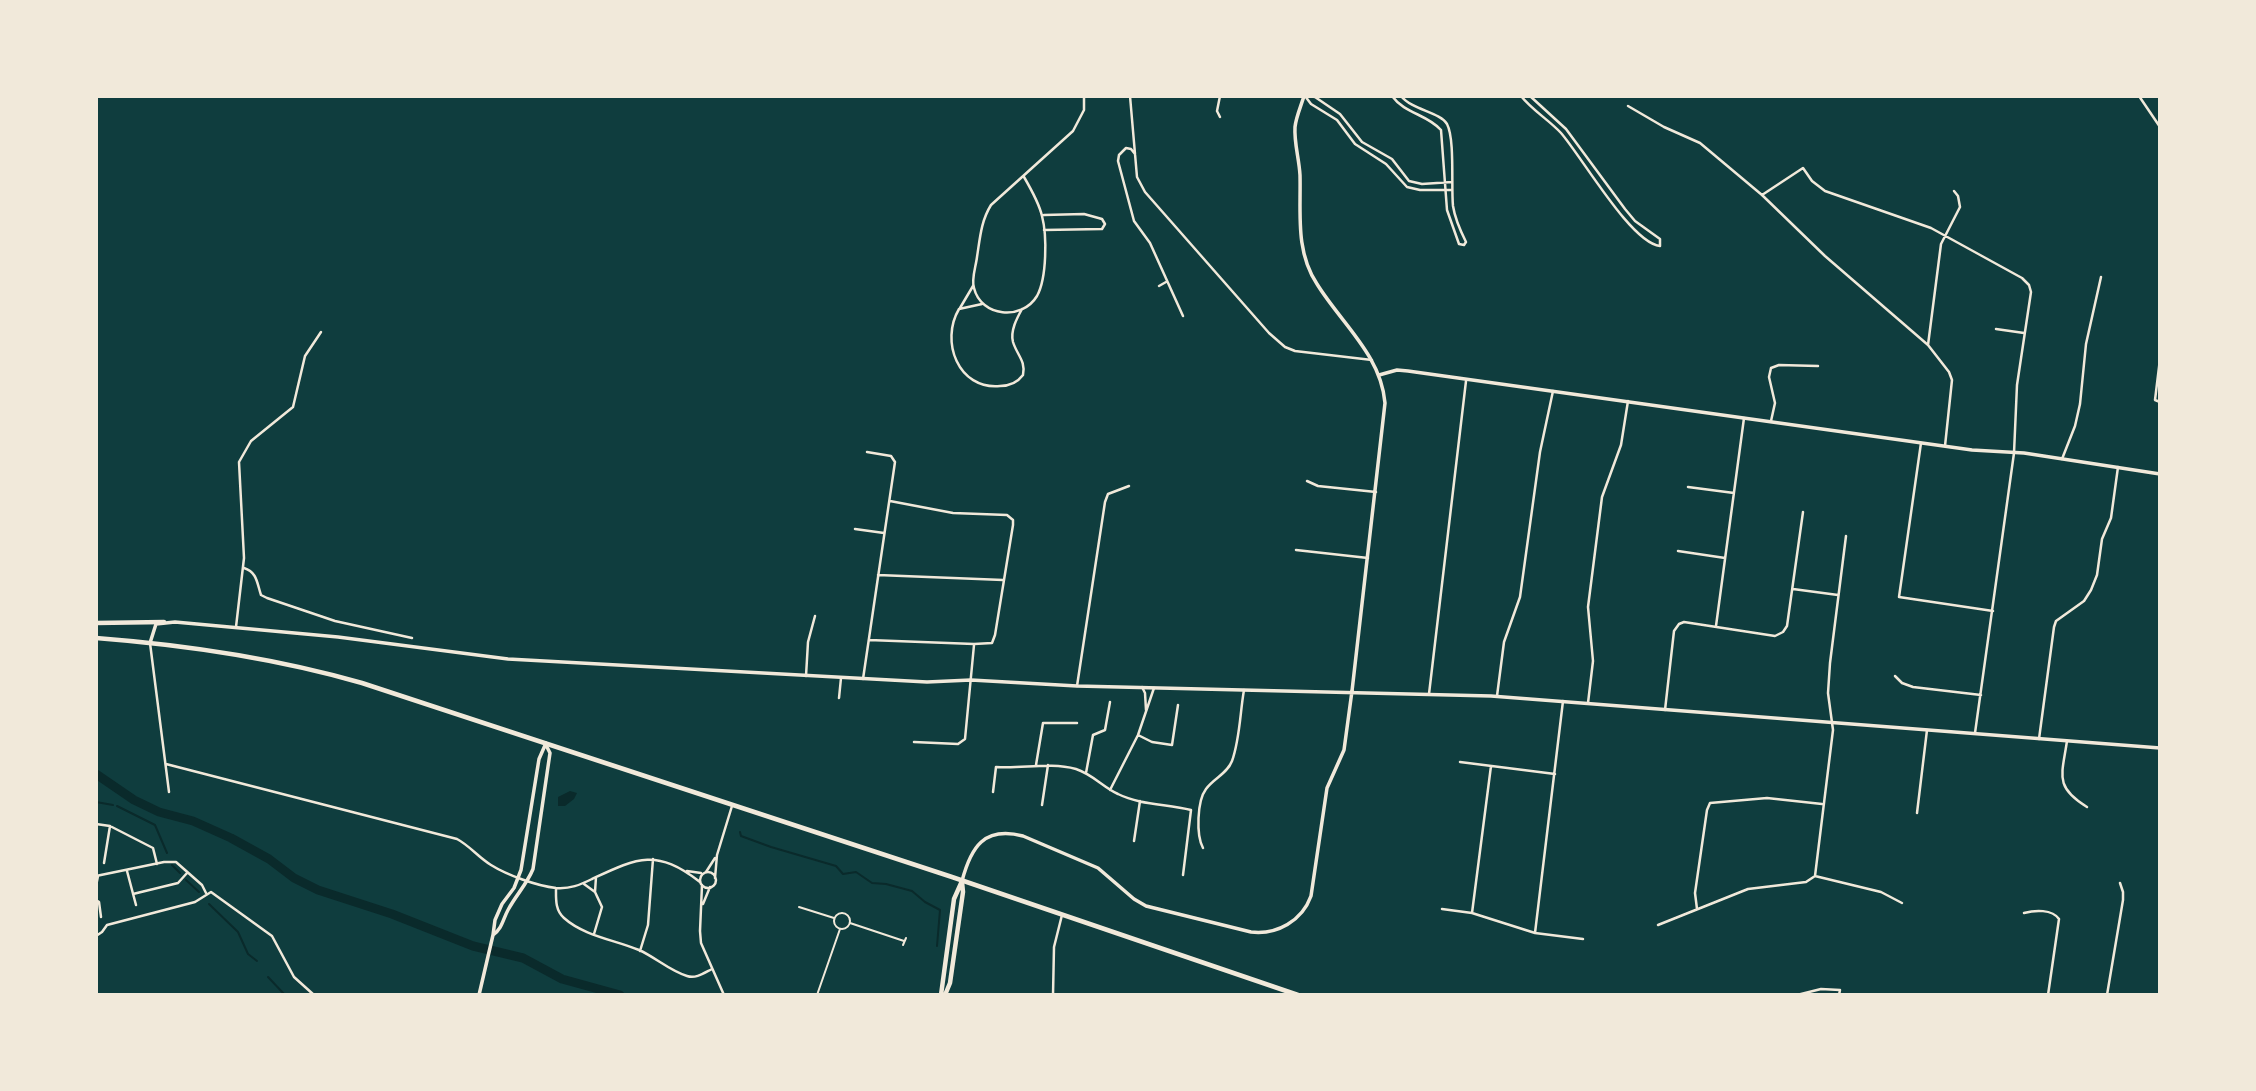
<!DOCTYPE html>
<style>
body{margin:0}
#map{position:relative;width:2256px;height:1091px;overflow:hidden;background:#0f3d3e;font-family:Lora,serif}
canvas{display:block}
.frame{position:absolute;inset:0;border:98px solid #f1e9da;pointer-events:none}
</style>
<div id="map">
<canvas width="2256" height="1091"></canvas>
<div class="frame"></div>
</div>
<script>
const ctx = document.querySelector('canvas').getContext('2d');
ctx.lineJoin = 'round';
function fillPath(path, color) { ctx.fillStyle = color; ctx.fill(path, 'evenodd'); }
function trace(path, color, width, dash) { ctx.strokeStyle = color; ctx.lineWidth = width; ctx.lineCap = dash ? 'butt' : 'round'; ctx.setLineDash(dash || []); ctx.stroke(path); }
fillPath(new Path2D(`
 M570 791 577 793 574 799 565 806H558V797Z`), '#0a2a2b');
trace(new Path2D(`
 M96 802 113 805
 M117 806 155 825 167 853
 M740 832 741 836 771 847 836 866 843 874 856 872 872 883 886 884 912 891 925 902 940 910 937 946
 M172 865 180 873
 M186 880 199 892
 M209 904 238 932 248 954 257 961
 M268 977 285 995`), '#0a2a2b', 2);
trace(new Path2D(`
 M96 774 134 800 159 812 193 821 231 838 269 859 294 878 318 890 392 914 473 946 523 958 562 979 620 995`), '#0a2a2b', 9);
trace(new Path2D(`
 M799 907 834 918
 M834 921a8 8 0 1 1 16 0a8 8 0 1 1-16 0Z
 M850 923 904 941
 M903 945 906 938
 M817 995 840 929`), '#f1e9da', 2);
trace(new Path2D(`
 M1130 96 1137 177 1145 192 1269 333 1285 347 1295 351 1372 360
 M1220 96 1217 111 1220 117
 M1305 96 1311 104 1337 120 1355 144 1386 164 1407 187 1420 190H1452
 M1308 96 1315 97 1340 114 1362 142 1392 159 1409 181 1422 184 1452 182
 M1392 96C1405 114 1427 114 1441 130L1447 210 1459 244 1464 245 1466 242C1460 230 1455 219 1453 206 1451 187 1455 139 1447 124 1440 112 1412 110 1401 96
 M1521 96C1532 110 1549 120 1561 133 1582 157 1631 243 1660 246V239L1635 221 1625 209 1566 129 1530 96
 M2139 96 2160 127
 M1628 106 1664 127 1700 143 1762 195 1825 256 1928 345 1949 372 1952 380 1945 446
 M1135 154 1131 149 1126 148 1119 155 1118 161 1134 221 1150 243 1183 316
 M1024 177C1031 189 1039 203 1042 216 1047 235 1047 278 1037 296 1022 321 981 317 974 288 971 280 976 266 977 257 980 238 981 221 991 205L1073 131 1084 110V96
 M1762 195 1803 168 1812 181 1825 191 1931 228 2022 278 2029 285 2031 292 2017 385 2014 453 1975 733
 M1044 215 1084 214 1102 219 1105 224 1102 229 1044 230
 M1159 286 1166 282
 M982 304 959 309C940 341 958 390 1000 386 1009 386 1017 383 1023 375 1026 361 1017 355 1013 342 1010 331 1017 318 1022 309
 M960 308 973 286
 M1996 329 2024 333
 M1928 345 1941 244 1960 207 1958 196 1954 191
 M2160 359 2155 400 2160 402
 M1771 421 1775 403 1769 377 1771 368 1779 365 1818 366
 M1921 443 1899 597 1993 611
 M2062 459 2075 426 2080 404 2086 344 2101 277
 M1307 481 1318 486 1376 492
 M1688 487 1734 493
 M855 529 884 533
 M1296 550 1368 558
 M1678 551 1725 558
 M244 568C257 572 257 583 261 595L267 598 335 621 412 638
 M878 575 1003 580
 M1793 589 1838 595
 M1716 626 1744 418
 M236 627 244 558 239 462 251 441 293 407 305 356 321 332
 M869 640 974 644 992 643 995 635 1013 525V520L1007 515 953 513 890 501
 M150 643 169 792
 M806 676 808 642 815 616
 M1895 676 1902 683 1913 687 1981 695
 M863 679 895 462 891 456 867 452
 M1077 686 1105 502 1108 494 1129 486
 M1142 687 1145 693 1146 710
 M1429 694 1466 381
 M1497 696 1504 642 1520 597 1540 452 1553 391
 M839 698 841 678
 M1588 703 1593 661 1588 607 1602 497 1621 445 1628 401
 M1665 710 1674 631 1679 624 1684 622 1775 636 1783 632 1787 626 1803 512
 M1138 735 1152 742 1172 745 1178 705
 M2039 739 2054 627 2056 621 2084 601 2091 590 2097 575 2102 539 2111 518 2118 467
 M2067 741C2062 775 2054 787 2087 807
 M914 742 958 744 965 739 974 645
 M1460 762 1555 774
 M166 764 457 839C470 846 478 857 491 865 507 875 537 886 556 888 570 889 580 885 592 879 637 858 656 848 700 882
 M1036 765 1043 723H1077
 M1086 773 1093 735 1105 730 1110 702
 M1110 790 1138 735 1154 688
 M993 792 996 767C1023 769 1049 762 1076 769 1092 774 1103 787 1118 794 1140 805 1167 804 1191 810L1183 875
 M1042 805 1048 765
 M1917 813 1927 730
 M96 824 110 826 153 848 157 864
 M1134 841 1140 801
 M1203 848C1196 835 1197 801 1206 789 1214 778 1227 774 1232 761 1240 739 1240 712 1244 690
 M104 863 110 826
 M127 871 136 905
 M687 871 701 873
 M706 872 715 858
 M700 880a8 8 0 1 1 16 0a8 8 0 1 1-16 0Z
 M96 876 164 862H176L202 885 206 893
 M1815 876 1833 730 1828 693 1830 663 1846 536
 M715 878 717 855 732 806
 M584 884 595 892
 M702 885 700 931 701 943 724 995
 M96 886 98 876
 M556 888C556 899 555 910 564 918 584 936 615 940 639 950 655 957 670 971 687 976 696 979 704 973 712 969
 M133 894 178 883 187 873
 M96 900 99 902 101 917
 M703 904 710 887
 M1442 909 1472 913 1535 933 1583 939
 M1697 909 1695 893 1707 810 1710 803 1767 798 1822 804
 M1472 913 1491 766
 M2024 913C2035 910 2052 909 2059 919L2048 995
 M1658 925 1748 889 1806 882 1815 876 1881 892 1902 903
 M1535 933 1563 701
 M594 934 602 907 595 892 596 877
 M96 936 102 932 107 925 195 902 211 892 272 936 294 977 314 995
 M640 951 648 925 653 859
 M1053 995 1054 947 1062 915
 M1797 995 1821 989 1840 990 1839 995
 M2107 995 2123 900V892L2120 883`), '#f1e9da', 2.5);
trace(new Path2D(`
 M1304 96C1301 106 1296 117 1295 127 1294 143 1299 158 1300 175 1301 212 1295 251 1317 284 1341 323 1381 355 1385 403L1352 691
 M1379 375 1397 370 1408 371 1972 450 2024 453 2160 474
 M493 935C502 929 503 919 508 910 516 895 527 884 533 869L550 753 546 745
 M479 995 493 935 495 920 502 904 514 888 521 870 539 759 546 743`), '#f1e9da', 3.5);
trace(new Path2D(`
 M150 643 156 624 175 622 338 637 508 659 927 682 971 680 1077 686 1491 696 2160 748
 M962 881C971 847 984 826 1023 836L1098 868 1134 899 1146 906 1251 932C1277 935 1302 921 1311 896L1327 788 1344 750 1352 691`), '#f1e9da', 3.5);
trace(new Path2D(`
 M941 995 954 899 962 881
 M945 995 950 983 963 892 962 882`), '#f1e9da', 4.5);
trace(new Path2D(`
 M96 623 164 622
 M96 638C187 645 275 658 362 683L952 877 1298 995`), '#f1e9da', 4.5);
</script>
